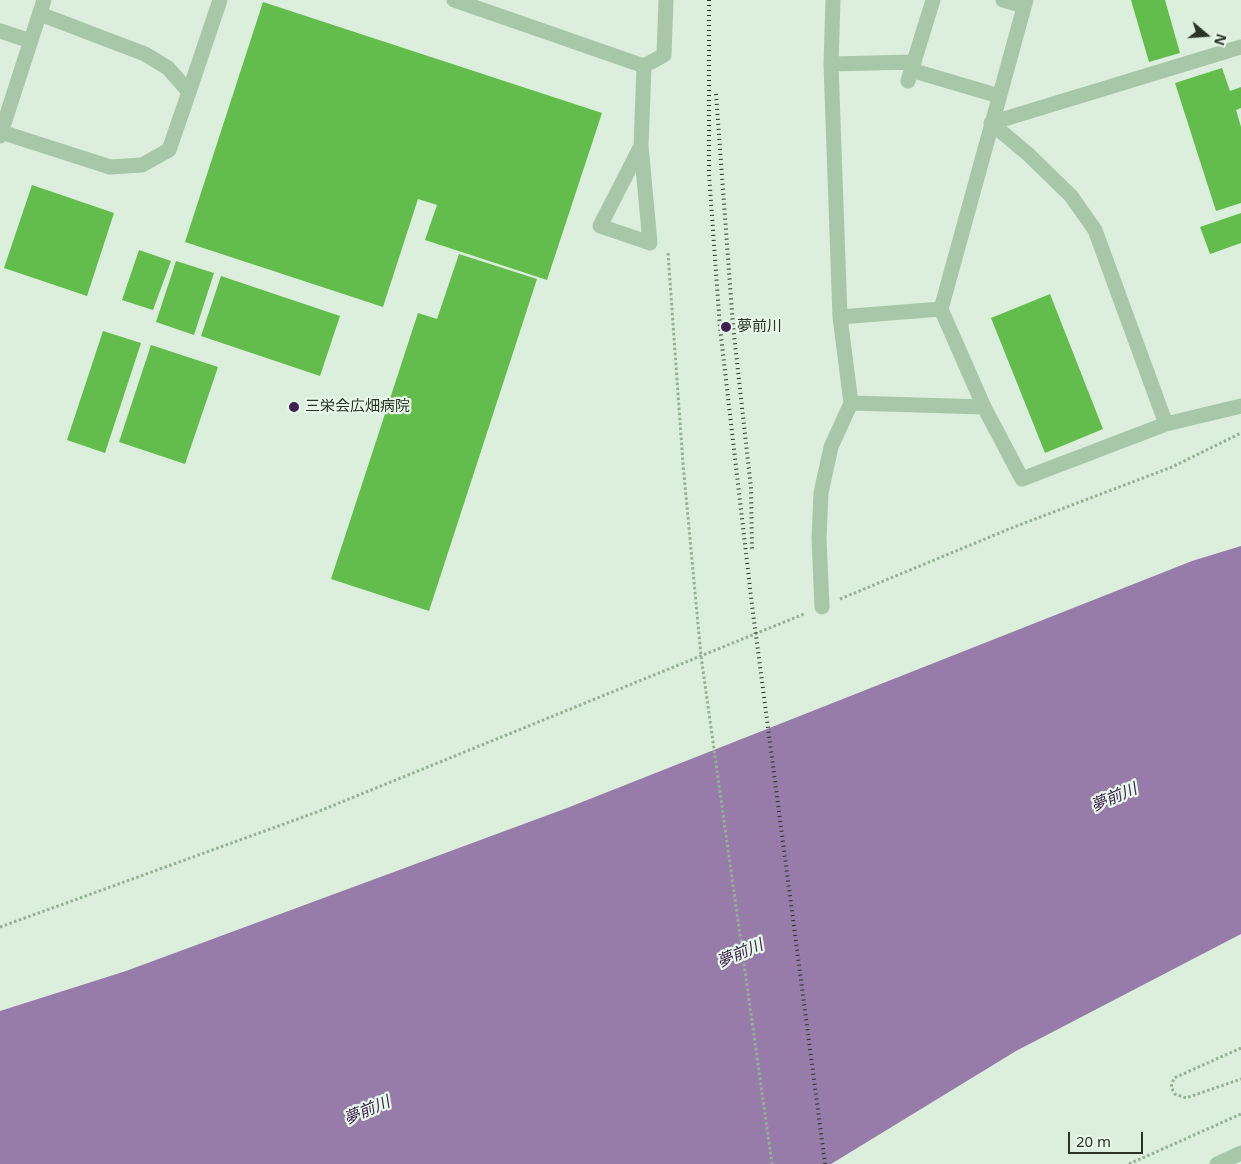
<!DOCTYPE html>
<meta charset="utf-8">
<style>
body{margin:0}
#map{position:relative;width:1241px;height:1164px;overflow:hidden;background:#dbefdc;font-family:"Noto Sans",sans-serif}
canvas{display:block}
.north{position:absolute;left:1181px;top:10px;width:50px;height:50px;-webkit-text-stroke:4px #e7f8e8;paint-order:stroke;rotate:108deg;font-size:14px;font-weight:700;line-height:20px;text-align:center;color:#293427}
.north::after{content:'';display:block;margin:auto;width:18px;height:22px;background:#293427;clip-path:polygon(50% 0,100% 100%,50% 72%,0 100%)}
.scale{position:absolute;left:1068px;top:1132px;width:75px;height:22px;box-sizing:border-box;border:2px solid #293427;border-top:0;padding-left:6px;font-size:15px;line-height:18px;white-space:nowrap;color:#293427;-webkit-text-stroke:4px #e7f8e8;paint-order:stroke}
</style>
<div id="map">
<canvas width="1241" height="1164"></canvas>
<div class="north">N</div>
<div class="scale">20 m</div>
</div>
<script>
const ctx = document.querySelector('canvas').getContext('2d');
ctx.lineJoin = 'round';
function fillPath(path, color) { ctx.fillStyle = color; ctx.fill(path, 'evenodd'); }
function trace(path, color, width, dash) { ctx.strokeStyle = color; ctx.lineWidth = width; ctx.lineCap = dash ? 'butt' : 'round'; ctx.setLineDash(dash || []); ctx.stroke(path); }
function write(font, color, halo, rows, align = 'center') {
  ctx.font = font + ' "Noto Sans","Noto Sans JP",sans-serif'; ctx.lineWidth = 4.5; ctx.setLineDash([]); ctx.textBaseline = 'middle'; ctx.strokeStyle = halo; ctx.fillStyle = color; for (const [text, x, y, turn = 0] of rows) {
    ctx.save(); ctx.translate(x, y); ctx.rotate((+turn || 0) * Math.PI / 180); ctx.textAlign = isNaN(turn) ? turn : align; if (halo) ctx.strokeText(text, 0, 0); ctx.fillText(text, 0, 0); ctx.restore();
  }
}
fillPath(new Path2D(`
 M1241 546V934L1016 1051 831 1164H0V1011L126 971 567 808 1192 561Z`), '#977caa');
fillPath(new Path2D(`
 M1131 0H1165L1180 53 1149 62Z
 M263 2 602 113 547 280 425 240 437 205 418 199 383 307 185 242Z
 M1222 68 1230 91 1241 87V108L1236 110 1241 127V203L1216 211 1175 83Z
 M32 185 114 213 87 296 4 268Z
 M1241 213V243L1210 254 1200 227Z
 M139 250 171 261 153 310 122 300Z
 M459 254 537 279 429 611 331 579 418 313 437 319Z
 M176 261 214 273 194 335 156 322Z
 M221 276 340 316 320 376 201 336Z
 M1050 294 1103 429 1045 453 991 318Z
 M103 331 141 343 105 453 67 440Z
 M151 345 218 367 185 464 119 442Z`), '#63bd4c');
trace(new Path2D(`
 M668 253 683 464 701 656 772 1164
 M840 599 1014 527 1172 467 1241 433
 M0 927 317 812 804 614
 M1241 1048 1174 1078 1171 1087 1175 1094 1186 1098 1241 1079
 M1129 1164 1241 1114`), '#93b292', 3, [2.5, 2.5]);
trace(new Path2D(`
 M454 0 644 66 664 55 666 0
 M833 0 831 64 840 317 941 309
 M1003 0 1024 6
 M1026 0 941 309 984 407 1022 479 1166 424 1241 406
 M0 31 31 41
 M831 64 914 62
 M911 70 999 96
 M908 81 933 0
 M189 92 220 0
 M991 123 1029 155 1071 196 1095 230 1166 424
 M991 123 1241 47
 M1 132 110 167 142 165 169 150 189 92 168 68 145 54 40 14
 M0 136 44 0
 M641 146 650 243 600 226 641 146 644 66
 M851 403 984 407
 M822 607 819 538 821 493 831 447 851 403 840 317
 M1217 1164 1241 1153`), '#a8c7a8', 15);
trace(new Path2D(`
 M709 0V174L720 328 752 605 825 1164
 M716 94 733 326 751 488 752 552`), '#293427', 4, [1, 4]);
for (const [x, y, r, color] of [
 [726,327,6,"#3f2052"],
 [294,407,6,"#3f2052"]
]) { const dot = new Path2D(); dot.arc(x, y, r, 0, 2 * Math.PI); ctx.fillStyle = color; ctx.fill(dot); trace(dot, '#e7f8e8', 2); }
write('15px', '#293427', '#e7f8e8', [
 ["夢前川",737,327],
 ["三栄会広畑病院",305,407]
], 'left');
write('italic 16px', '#3f2052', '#e7f8e8', [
 ["夢前川",1114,798,-23],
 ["夢前川",740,954,-23],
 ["夢前川",367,1111,-23]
]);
</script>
